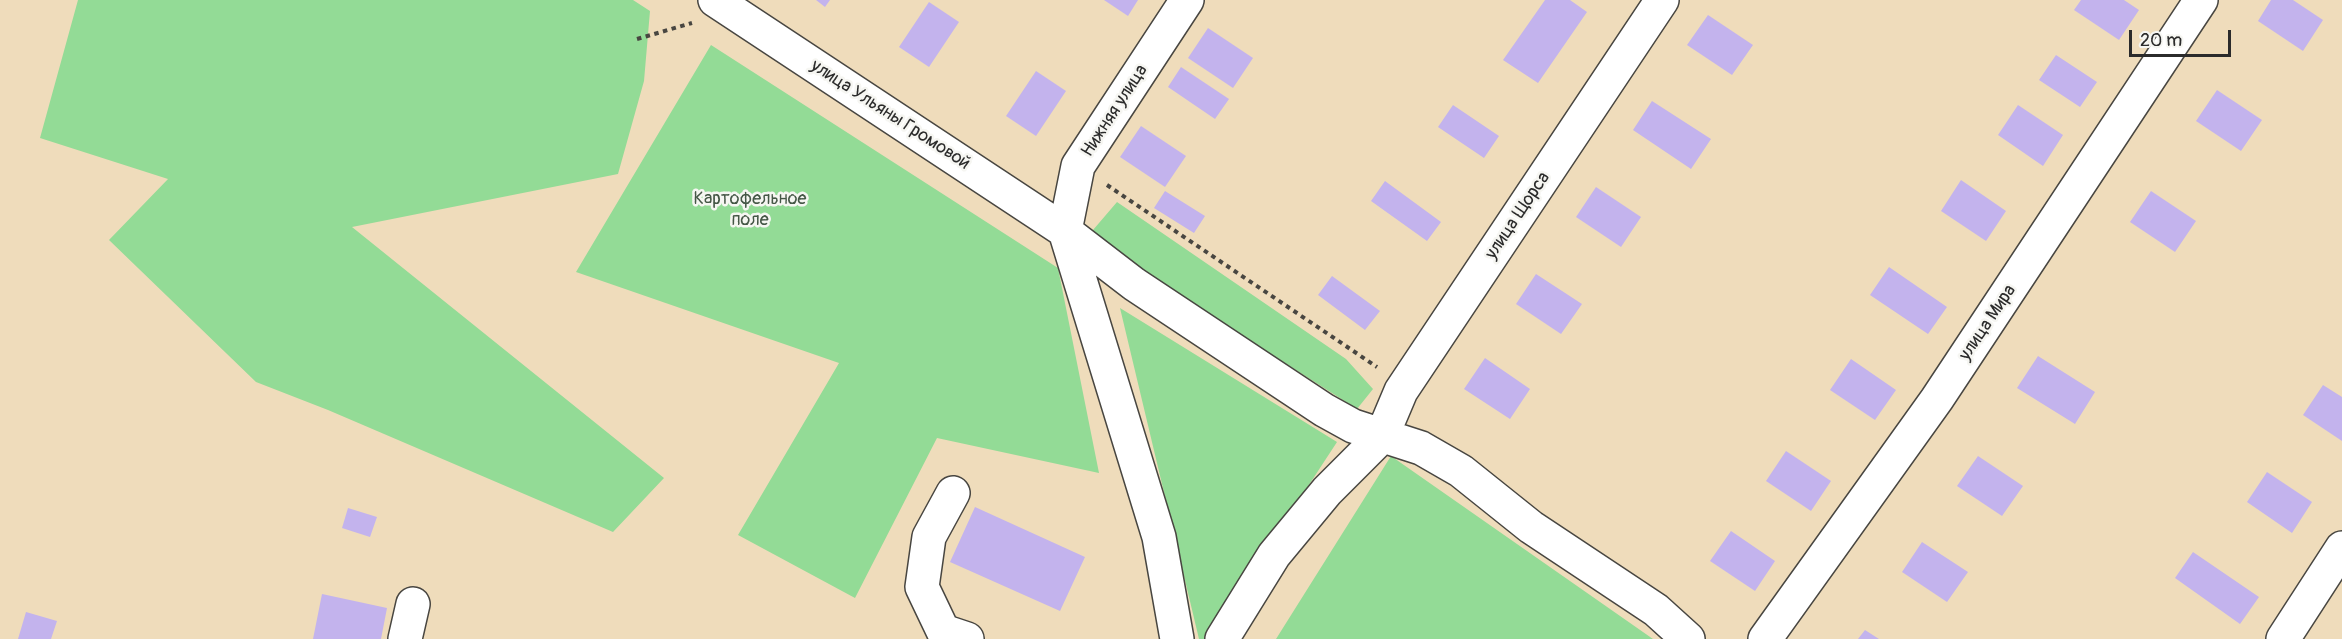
<!DOCTYPE html>
<meta charset="utf-8">
<style>
body{margin:0}
#map{position:relative;width:2342px;height:639px;overflow:hidden;background:#efdcbb;font-family:Pangolin,sans-serif}
canvas{display:block}
.scale{position:absolute;left:2129px;top:30px;width:102px;height:27px;box-sizing:border-box;border:3px solid #2b2b2b;border-top:0;padding-left:8px;font-size:18px;line-height:21px;white-space:nowrap;color:#2b2b2b;-webkit-text-stroke:4px #f6f6f2;paint-order:stroke}
</style>
<div id="map">
<canvas width="2342" height="639"></canvas>
<div class="scale">20 m</div>
</div>
<script>
const ctx = document.querySelector('canvas').getContext('2d');
ctx.lineJoin = 'round';
function fillPath(path, color) { ctx.fillStyle = color; ctx.fill(path, 'evenodd'); }
function trace(path, color, width, dash) { ctx.strokeStyle = color; ctx.lineWidth = width; ctx.lineCap = dash ? 'butt' : 'round'; ctx.setLineDash(dash || []); ctx.stroke(path); }
function write(font, color, halo, rows, align = 'center') {
  ctx.font = font + ' Pangolin,sans-serif'; ctx.lineWidth = 5; ctx.setLineDash([]); ctx.textBaseline = 'middle'; ctx.strokeStyle = halo; ctx.fillStyle = color; for (const [text, x, y, turn = 0] of rows) {
    ctx.save(); ctx.translate(x, y); ctx.rotate((+turn || 0) * Math.PI / 180); ctx.textAlign = isNaN(turn) ? turn : align; if (halo) ctx.strokeText(text, 0, 0); ctx.fillText(text, 0, 0); ctx.restore();
  }
}
fillPath(new Path2D(`
 M78 0H633L650 11 644 81 618 174 352 227 664 478 613 532 328 410 256 382 109 240 168 179 40 138Z
 M711 45 1058 268 1099 473 937 438 855 598 738 535 839 363 576 272Z
 M1117 202 1346 359 1373 389 1357 409 1087 237Z
 M1120 308 1337 442 1208 639H1199Z
 M1391 456 1653 639H1276Z`), '#93db96');
fillPath(new Path2D(`
 M816 0H830L825 7Z
 M1104 0H1138L1128 16Z
 M1545 0H1570L1587 12 1538 83 1503 60Z
 M2081 0H2124L2139 10 2119 40 2074 10Z
 M2271 0H2293L2323 20 2303 51 2258 21Z
 M929 2 959 22 929 67 899 47Z
 M1708 15 1753 45 1732 75 1687 45Z
 M1208 28 1253 58 1233 88 1188 58Z
 M2056 55 2097 82 2080 107 2039 80Z
 M1181 67 1229 99 1215 119 1168 87Z
 M1036 71 1066 91 1036 136 1006 116Z
 M2217 90 2262 120 2241 151 2196 121Z
 M1652 101 1711 139 1691 169 1633 130Z
 M1453 105 1499 136 1484 158 1438 127Z
 M2018 105 2063 135 2043 166 1998 135Z
 M1141 126 1186 156 1165 187 1120 157Z
 M1961 180 2006 211 1986 241 1941 211Z
 M1385 181 1441 222 1427 241 1371 201Z
 M1596 187 1641 217 1621 247 1576 217Z
 M1165 191 1205 216 1194 233 1154 208Z
 M2151 191 2196 221 2175 252 2130 222Z
 M1889 267 1947 307 1928 334 1870 295Z
 M1536 274 1582 304 1561 334 1516 304Z
 M1332 276 1380 311 1365 330 1318 295Z
 M2038 356 2095 392 2075 424 2017 388Z
 M1485 358 1530 389 1510 419 1464 389Z
 M1851 359 1896 390 1875 420 1830 390Z
 M2323 385 2342 397V441L2303 415Z
 M1786 451 1831 481 1811 511 1766 481Z
 M1978 456 2023 486 2002 516 1957 486Z
 M2267 472 2312 502 2292 533 2247 502Z
 M975 507 1085 557 1060 611 950 562Z
 M348 508 377 517 370 537 342 528Z
 M1731 531 1775 561 1755 591 1710 561Z
 M1922 542 1968 572 1947 602 1902 572Z
 M2193 552 2259 597 2240 624 2175 578Z
 M322 594 387 608 381 639H313Z
 M26 612 57 621 51 639H18Z
 M1865 630 1879 639H1858Z`), '#c3b3ed');
const minor = new Path2D(`
 M715 0 1065 231 1134 284 1324 410 1353 426 1421 448 1461 471 1531 527 1656 610 1688 639
 M953 493 929 537 922 587 943 631 967 639
 M405 639 413 604
 M1177 639 1159 537 1065 231 1078 166 1187 0
 M1222 639 1274 555 1327 491 1382 436 1401 391 1662 0
 M1765 639 1937 399 2201 0
 M2283 639 2342 548`);
trace(minor, '#484641', 36);
trace(new Path2D(`
 M637 39 692 23
 M1107 185 1377 367`), '#484641', 4, [4.5, 4.5]);
trace(minor, '#fff', 33);
write('18px', '#2b2b2b', '#f6f6f2', [
 ["Нижняя улица",1115,111,-57],
 ["улица Ульяны Громовой",890,115,33],
 ["улица Щорса",1518,216,-56],
 ["улица Мира",1988,323,-56]
]);
write('18px', '#455746', '#f6f6f2', [
 ["Картофельное",750,199],
 ["поле",750,220]
]);
</script>
